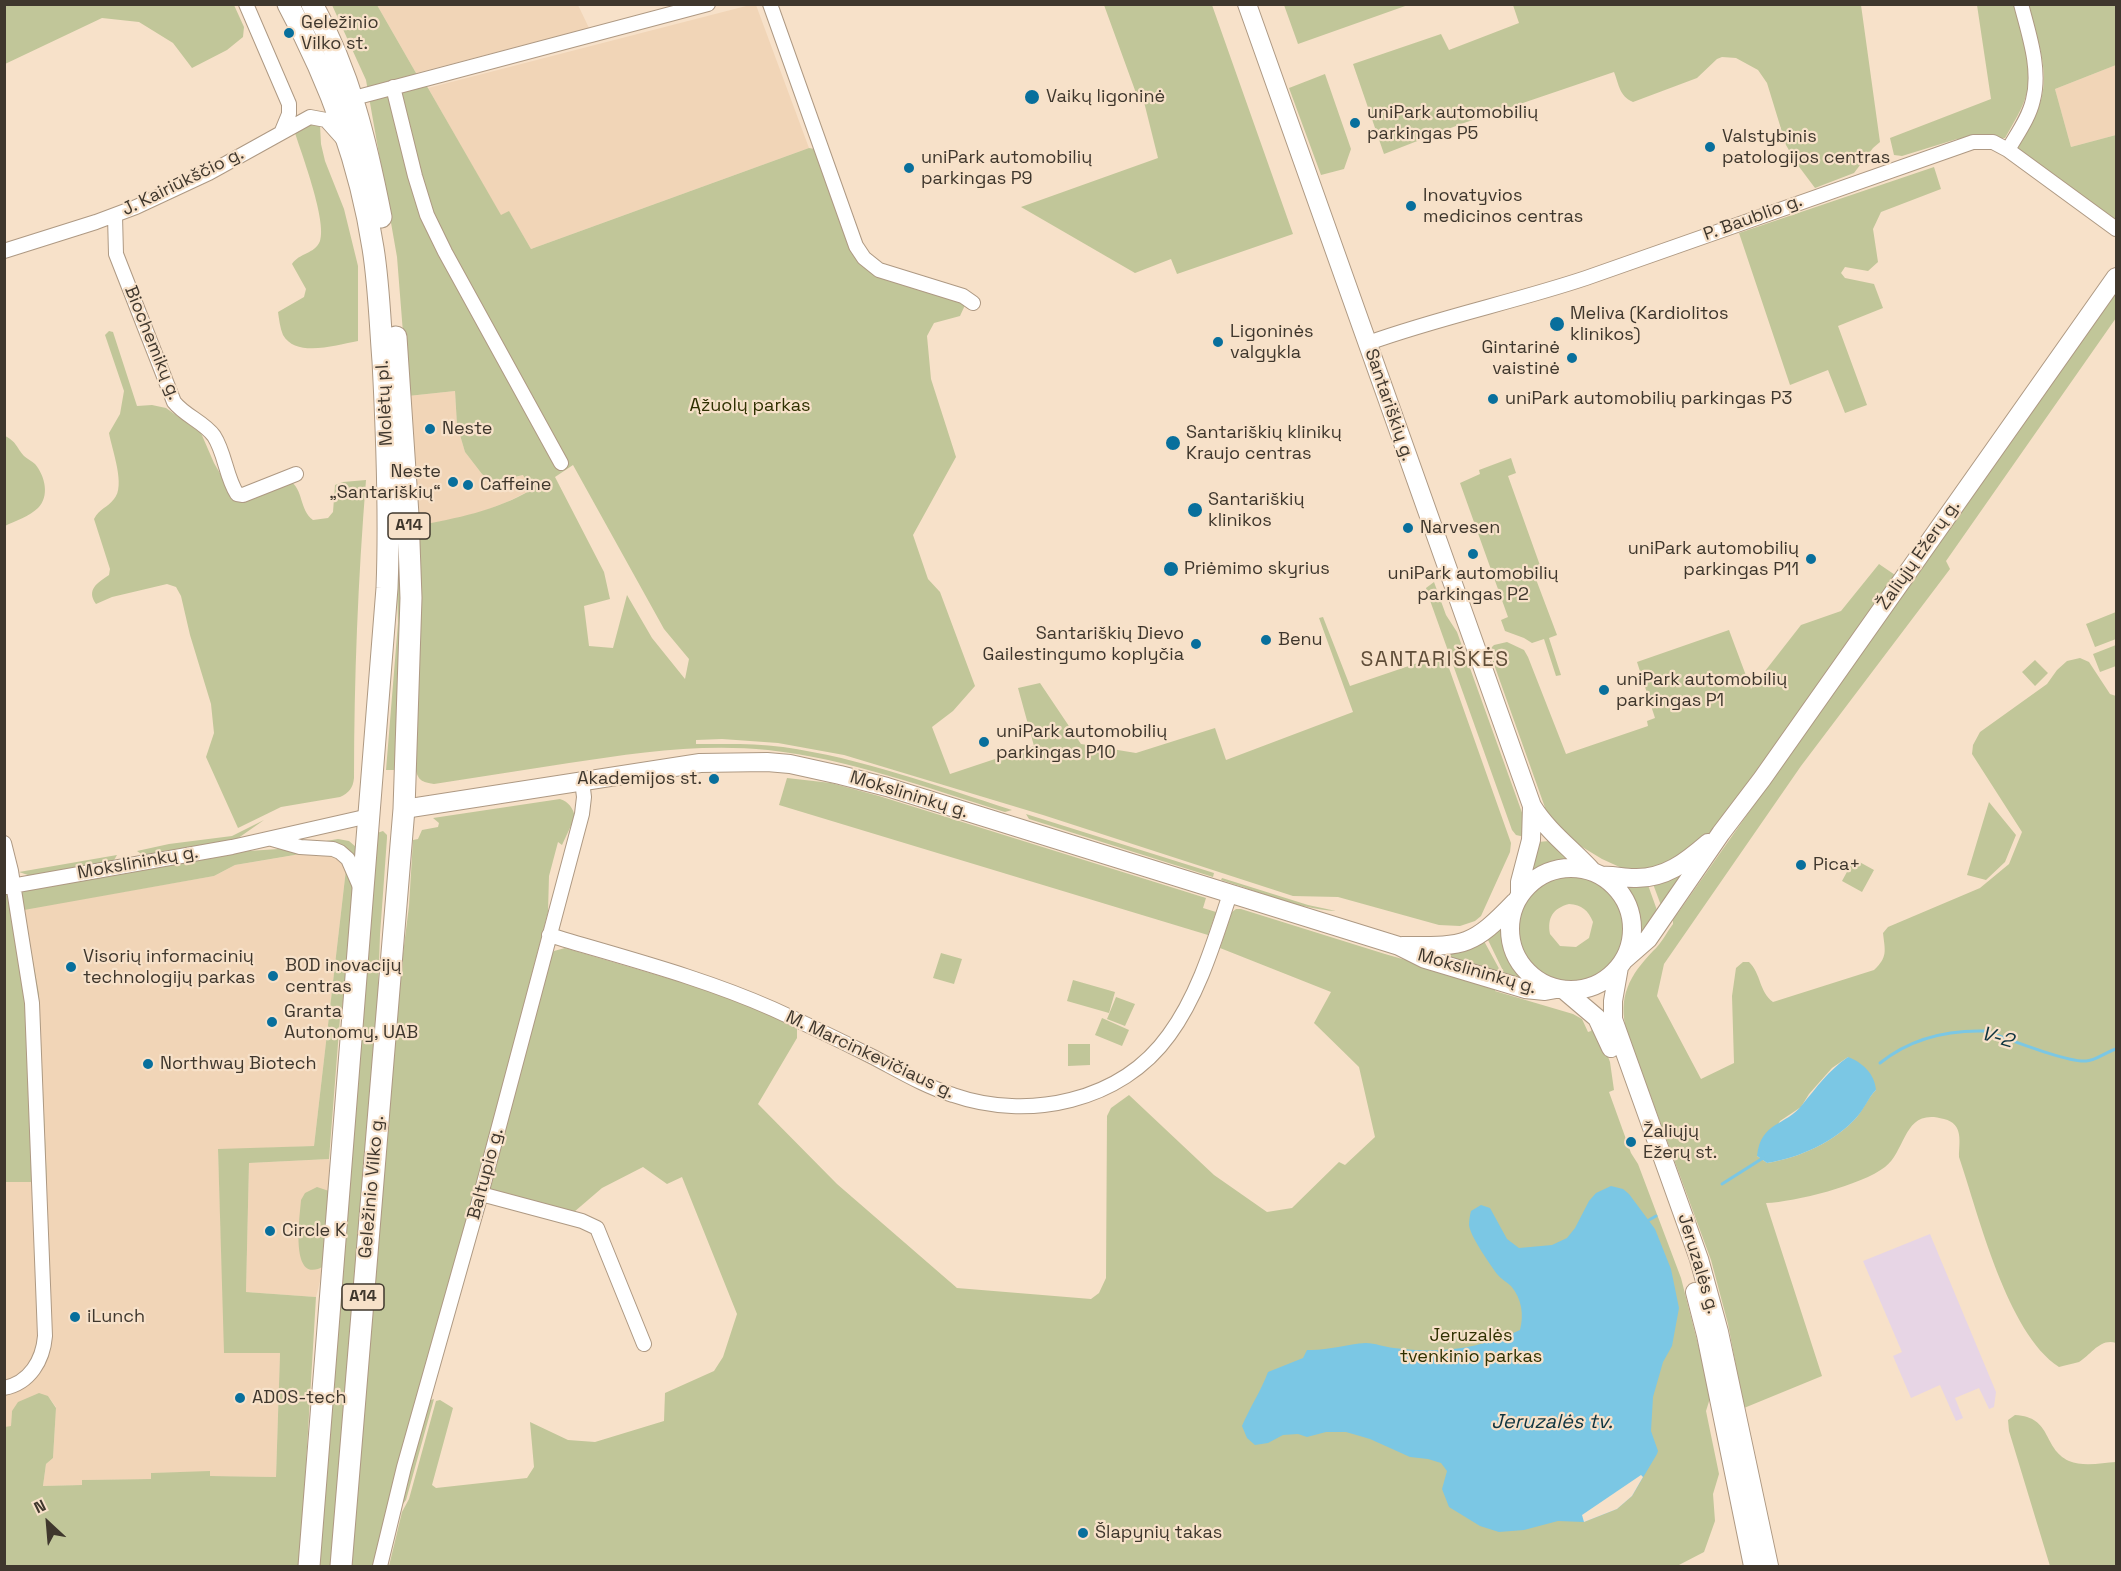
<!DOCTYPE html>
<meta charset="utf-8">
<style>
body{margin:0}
#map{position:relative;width:2121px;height:1571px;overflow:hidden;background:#f7e1c9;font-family:"Space Grotesk",sans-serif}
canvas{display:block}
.frame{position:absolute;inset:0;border:6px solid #3f372d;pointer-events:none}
.north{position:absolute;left:18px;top:1493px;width:60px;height:60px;-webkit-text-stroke:4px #f7e1c9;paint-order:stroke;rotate:334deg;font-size:16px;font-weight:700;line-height:24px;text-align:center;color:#3f372d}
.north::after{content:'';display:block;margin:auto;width:21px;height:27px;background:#3f372d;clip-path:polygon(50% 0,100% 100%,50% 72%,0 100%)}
</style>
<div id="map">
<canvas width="2121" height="1571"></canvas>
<div class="frame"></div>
<div class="north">N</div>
</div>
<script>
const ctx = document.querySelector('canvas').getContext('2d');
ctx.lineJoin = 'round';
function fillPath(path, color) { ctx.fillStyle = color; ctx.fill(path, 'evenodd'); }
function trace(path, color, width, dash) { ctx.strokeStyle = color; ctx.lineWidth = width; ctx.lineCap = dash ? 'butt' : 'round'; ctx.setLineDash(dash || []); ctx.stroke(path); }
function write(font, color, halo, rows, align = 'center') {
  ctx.font = font + ' "Space Grotesk",sans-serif'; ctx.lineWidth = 4.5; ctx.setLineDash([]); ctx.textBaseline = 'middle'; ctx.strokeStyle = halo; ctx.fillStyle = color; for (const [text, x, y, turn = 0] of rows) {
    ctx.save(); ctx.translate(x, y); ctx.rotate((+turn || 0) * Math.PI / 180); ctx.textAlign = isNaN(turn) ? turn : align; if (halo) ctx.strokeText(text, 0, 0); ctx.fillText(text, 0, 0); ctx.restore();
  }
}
fillPath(new Path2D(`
 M377 5H578L589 28 416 73Z
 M750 5H756L809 148 531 249 509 212 501 216 428 88Z
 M2116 65V135L2071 147 2055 89Z
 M455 391 457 425 465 452 482 474 498 481 524 475 531 490 507 502 471 516 416 526 408 396Z
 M343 847 348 852 314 1146 218 1150 225 1353H280L276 1477 210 1476V1472L151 1473V1479L82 1480V1485L43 1486 46 1464 53 1458 56 1407 48 1396 12 1411 11 1427H5L4 1182H47L39 994 24 909 214 876 235 865Z
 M329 1159 331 1195 324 1266 316 1297 246 1292 249 1163Z`), '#f1d5b7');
fillPath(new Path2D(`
 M1930 1234 1996 1392 1994 1407 1989 1409 1979 1388 1955 1398 1963 1418 1956 1421 1940 1385 1911 1398 1893 1356 1902 1352 1863 1261Z`), '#e7d5e5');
fillPath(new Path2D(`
 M5 4 234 5 244 27 243 37 227 50 192 68 173 43 139 22 102 18 5 64Z
 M332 5H377L416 73 428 88 501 215 509 211 531 249 809 148 815 149 861 263 966 303 960 316 934 323 927 336 931 379 956 457 913 535 928 579 940 592 975 686 953 711 932 727 950 774 1034 746 1018 688 1040 683 1081 744 1136 753 1215 728 1226 760 1353 712 1319 618 1323 617 1350 686 1444 654 1511 843 1510 852 1481 916 1475 921 1460 926 1439 925 1338 897 1293 896 1043 815 844 755 778 743 722 739 696 740V744C725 744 754 743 783 747 861 758 937 786 1012 810L1005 812C927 788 849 759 768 750 701 743 635 753 569 763 524 770 479 777 434 784 418 781 419 780 414 765 421 685 421 606 416 526 457 518 495 511 531 490L523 475 498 481 488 479 482 474 465 452 457 425 455 391 408 396 397 257 366 80ZM573 465 664 629 689 659 685 679 652 638 627 595 613 648 589 646 584 606 610 599 604 572 555 477Z
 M1104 5H1212L1293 234 1177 274 1171 259 1135 273 1021 207 1158 158 1144 102 1136 93Z
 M1308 5V4L1408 5 1298 44 1284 5H1303L1304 6Z
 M1513 5H1861L1880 142 1873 148 1854 173 1815 188 1797 164 1786 145 1767 83 1758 70 1736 58 1722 57 1717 59 1697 78 1633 102C1619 96 1619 84 1614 72L1461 124 1384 154 1353 64 1441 34 1449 50 1519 23Z
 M1977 5H2015C2021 32 2033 64 2027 92 2023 109 2013 123 2005 138L1957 139 1902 156 1894 155 1890 138 1991 99Z
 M2028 5H2116V65L2055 89 2071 147 2116 135V222L2015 149C2024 134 2036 118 2041 100 2050 69 2036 35 2028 5Z
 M1325 74 1351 149 1344 169 1321 175 1289 88Z
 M317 123 320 125 321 144 325 161 344 209 358 266V341C336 345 296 358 283 335 280 328 279 319 278 312L304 297 306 289 292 264C299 253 315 254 320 241 327 221 302 155 295 133L307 124Z
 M1934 167 1941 189 1881 212 1873 229 1878 262 1868 271 1845 267 1841 273 1845 278 1874 284 1883 308 1838 326 1867 405 1845 413 1828 370 1790 385 1739 233Z
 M2116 290V318L1946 561 1950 569 1801 766 1664 964 1657 996 1701 1079 1734 1063 1732 996 1736 968 1743 962H1749C1761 973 1759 992 1773 1002L1874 970C1888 957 1885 951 1883 933L1888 927 1980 888 2009 864 2022 832 1972 754 1973 745 1980 732 2047 684 2057 670 2067 661 2080 658 2089 662 2110 694 2116 696V1343C2100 1338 2091 1355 2079 1362 2073 1364 2065 1365 2059 1367 2007 1333 1979 1216 1959 1157 1959 1142 1964 1124 1944 1119 1903 1107 1907 1150 1885 1167 1862 1185 1795 1202 1766 1203L1822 1376 1744 1408 1728 1324 1711 1260 1627 1032C1617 997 1630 975 1653 951 1661 944 1667 932 1673 924V920ZM1848 1057 1876 1090C1868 1098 1864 1108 1857 1117 1835 1142 1799 1158 1767 1163L1757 1156 1780 1121 1801 1107 1809 1094 1832 1068Z
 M109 331 113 332 137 406 152 405 166 408 201 433 214 463 233 496 289 480C304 489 299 510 313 520L328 518 333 512 335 485 343 482 366 480C358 579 354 678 354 778 353 788 349 793 340 797L281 807 238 828 206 757 214 733 211 704 190 635 181 596 176 587 167 584 112 597 96 604C86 590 97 583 109 575L110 569 94 519C100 508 107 508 114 499 126 486 112 450 109 433L120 414 124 391 105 335Z
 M5 436C17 442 16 447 24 456 27 459 32 461 35 464 45 476 50 496 38 508 30 516 15 521 5 526Z
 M1511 458 1516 473 1508 476 1542 571 1534 574 1557 635 1549 638 1561 675 1556 676 1544 639 1532 643 1524 638 1505 631 1501 620 1508 617 1460 483 1480 474 1479 470Z
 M395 497 402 573 397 770H386L398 623Z
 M1879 564 1898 577 1730 811 1702 840 1660 868 1636 871 1624 869 1602 859 1564 836 1548 816 1490 653V649L1494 645 1507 642 1524 650 1528 657 1566 754 1648 726 1647 721 1655 718 1637 662 1729 630 1751 689 1801 625 1841 611Z
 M1434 582 1446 615 1457 632 1525 821V837L1516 835 1512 830 1427 592 1426 588Z
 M2116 612V639L2095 647 2086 624Z
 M2116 645V666L2100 672 2093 654Z
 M2035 660 2048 673 2035 686 2022 672Z
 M787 778 831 783 879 796 1206 898 1203 908 1216 912 1208 935 779 805Z
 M560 799C569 802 573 808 575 817L562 845 558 842 549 876 548 912 480 1172 418 1392 375 1566H349L394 1025 409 906 413 840 418 839 422 830 438 827 439 823 433 818Z
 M1989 802 2016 835 2005 862 1986 880 1967 875Z
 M1026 814 1214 873 1213 877 1029 819Z
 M264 820 234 841 144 856 137 851 169 844 232 836Z
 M383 831 387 835V838L380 935 376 1047 334 1566H315L377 833Z
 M338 839 349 841 356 847 352 953 340 1018 329 1159 249 1163 246 1292 316 1297 300 1566H5V1427L11 1426 12 1411 18 1402 39 1393 48 1396 56 1408 53 1458 46 1464 43 1486 82 1485V1480L151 1479V1473L210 1471V1476L276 1477 280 1353H224L218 1149 314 1146 348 852 342 847 235 865 214 876 24 910 39 994 47 1182H5L4 894 234 852 278 849Z
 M1549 841 1568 859 1551 861 1530 871 1538 842Z
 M117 855 113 862 31 876 19 872Z
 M1854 859 1874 870 1862 892 1842 881Z
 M1688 868 1662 908 1653 884Z
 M1570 873C1639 879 1642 975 1575 981 1503 987 1494 880 1570 873ZM1569 904C1582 905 1588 910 1593 922L1589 938 1576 947 1560 946 1550 934C1547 918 1553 908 1569 904Z
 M1222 878 1308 905 1336 911C1297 909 1258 891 1221 880Z
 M1624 885H1648L1658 913 1638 939 1637 911Z
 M1241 909 1385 954 1496 986 1495 991 1573 1014 1582 1019 1588 1032 1591 1031 1593 1025 1598 1030 1610 1062 1614 1090 1609 1092 1631 1153 1638 1164 1681 1278 1711 1395 1706 1411 1719 1474 1713 1494 1715 1521 1704 1552 1677 1566H389L402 1512 409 1499 436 1401 440 1400 453 1408 432 1485 436 1488 527 1478 534 1467 530 1422 568 1440 595 1442 664 1421 665 1393 714 1371 723 1357 737 1314 682 1177 667 1184 643 1167 602 1188 574 1212 491 1191 489 1188 549 957 554 951 565 948 691 985 752 1007 797 1027V1038L758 1104 837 1184 957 1288 1091 1299 1099 1293 1106 1278 1107 1116 1111 1108 1129 1095 1214 1175 1267 1212 1292 1208 1339 1162 1345 1165 1375 1137 1359 1067 1314 1023 1331 992 1220 948 1232 912 1236 909Z
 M1502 927C1503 948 1511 965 1526 980L1506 977 1488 940Z
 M1484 941 1502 974 1436 954Z
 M941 953 962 959 954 984 933 978Z
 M1073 980 1115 992 1109 1013 1067 1001Z
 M1116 997 1135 1004 1125 1026 1107 1019Z
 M1102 1018 1129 1030 1122 1046 1095 1035Z
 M1068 1044H1090V1065L1068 1066Z
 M317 1187 329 1191 324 1266C289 1287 300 1216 301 1200L305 1193Z
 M434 1399 406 1500 399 1509 428 1401Z
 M2015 1415C2053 1417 2042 1448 2069 1461 2083 1467 2102 1463 2116 1462V1566H2050L2009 1431 2008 1420Z`), '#c1c699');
fillPath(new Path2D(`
 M1848 1057C1862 1062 1875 1074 1876 1090 1868 1098 1865 1108 1857 1117 1835 1142 1799 1158 1767 1163L1757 1156C1761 1121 1786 1126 1802 1105 1817 1087 1828 1071 1848 1057Z
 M1611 1186 1623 1189 1629 1194 1655 1229 1671 1269 1679 1308 1672 1346 1663 1362 1653 1397 1651 1431 1658 1451 1657 1454 1632 1496 1617 1509 1584 1522 1558 1521 1524 1530 1499 1532 1480 1526 1449 1507 1442 1489 1447 1471 1441 1463 1428 1459 1410 1457 1370 1439 1346 1432H1326L1307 1437 1298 1434 1283 1435 1268 1443 1255 1445 1247 1438 1242 1426C1250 1407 1261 1391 1268 1372L1303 1358 1307 1350C1327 1351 1346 1344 1366 1343 1375 1343 1384 1347 1394 1348 1439 1354 1479 1349 1520 1330 1524 1315 1522 1299 1511 1286 1507 1282 1501 1279 1497 1274 1490 1264 1470 1236 1469 1225 1469 1220 1470 1215 1471 1211L1481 1205 1490 1208 1507 1239 1519 1248 1552 1245 1567 1238 1575 1228 1589 1201 1596 1193Z`), '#7bc7e4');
fillPath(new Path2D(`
 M1641 1475 1643 1477 1632 1496 1617 1509 1584 1522 1582 1515Z`), '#f7e1c9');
trace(new Path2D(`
 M1880 1063C1911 1038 1947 1030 1985 1031 2006 1038 2068 1063 2086 1061 2095 1061 2106 1052 2116 1049
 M1722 1184 1763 1158
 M1649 1220 1656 1216`), '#7bc7e4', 3);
const minor = new Path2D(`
 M246 4 289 104V114L282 131
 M770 4 856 246 864 258 879 270 963 296 973 303
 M393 87 415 176 427 215 445 252 561 463
 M354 98 708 4
 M2008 150C2017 134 2029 118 2033 100 2041 69 2029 35 2021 4
 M115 216 116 254 174 402C185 416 204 422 214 436 225 453 226 477 237 494L243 495 296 474
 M4 251 96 222 136 207 209 173 310 117 326 120 343 139
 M1368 343C1440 317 1514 302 1586 278L1973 142H1993L2008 150 2116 229
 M272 839 300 847 333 849 340 852 348 859 361 889
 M4 843 11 871 32 1003 45 1336C43 1360 30 1383 4 1388
 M6 887 232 847 369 816
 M549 935C625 958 701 977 773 1009 806 1024 839 1040 871 1056 898 1070 924 1086 953 1095 1028 1121 1121 1102 1169 1035 1199 994 1214 942 1230 894
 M481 1194 582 1221 597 1228 644 1344
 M380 1566 404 1467 481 1194 582 814 584 797 582 781`);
const major = new Path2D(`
 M1247 4 1532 806C1548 832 1572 849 1592 871
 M404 809 700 763 767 762 790 764 840 775 887 787 1399 946 1425 959 1525 989 1545 991 1556 989
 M1510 929a61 61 0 1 1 122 0a61 61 0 1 1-122 0Z
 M1602 876C1613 875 1623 878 1634 878 1665 879 1686 862 1708 843
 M1520 894V882L1531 840 1532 806
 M1402 946C1464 946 1471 948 1515 902
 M1624 960 1648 939 1721 833 1762 779 2116 277
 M1619 967 1613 1001V1019L1699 1259 1719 1332 1769 1566
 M1564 990 1597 1018 1611 1048
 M1695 1292 1706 1335 1753 1566`);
const highway = new Path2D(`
 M288 4C329 80 360 163 373 248 379 285 380 324 383 361 387 437 390 512 387 588L309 1566
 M312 4C350 73 366 141 381 217
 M341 1566 404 809 411 598 408 515 396 337`);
trace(minor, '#ae9983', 16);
trace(major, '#ae9983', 20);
trace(highway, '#ae9983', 23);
trace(minor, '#fff', 14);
trace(major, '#fff', 18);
trace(highway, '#fff', 21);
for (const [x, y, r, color] of [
 [289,33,6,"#086f9c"],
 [1032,97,8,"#086f9c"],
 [1355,123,6,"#086f9c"],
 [1710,147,6,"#086f9c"],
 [909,168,6,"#086f9c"],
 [1411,206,6,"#086f9c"],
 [1557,324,8,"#086f9c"],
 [1218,342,6,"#086f9c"],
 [1572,358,6,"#086f9c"],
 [1493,399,6,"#086f9c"],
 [430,429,6,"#086f9c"],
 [1173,443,8,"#086f9c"],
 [453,482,6,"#086f9c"],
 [468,485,6,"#086f9c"],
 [1195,510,8,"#086f9c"],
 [1408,528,6,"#086f9c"],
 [1473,554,6,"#086f9c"],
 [1811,559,6,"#086f9c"],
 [1171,569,8,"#086f9c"],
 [1266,640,6,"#086f9c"],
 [1196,644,6,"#086f9c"],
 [1604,690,6,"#086f9c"],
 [984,742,6,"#086f9c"],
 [714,779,6,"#086f9c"],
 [1801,865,6,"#086f9c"],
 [71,967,6,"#086f9c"],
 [273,976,6,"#086f9c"],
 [272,1022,6,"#086f9c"],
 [148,1064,6,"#086f9c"],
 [1631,1142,6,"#086f9c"],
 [270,1231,6,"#086f9c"],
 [75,1317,6,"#086f9c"],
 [240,1398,6,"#086f9c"],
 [1083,1533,6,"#086f9c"]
]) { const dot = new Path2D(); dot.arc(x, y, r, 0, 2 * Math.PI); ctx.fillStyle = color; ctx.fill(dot); trace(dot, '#f7e1c9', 2); }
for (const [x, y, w] of [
 [409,526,42],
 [363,1297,42]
]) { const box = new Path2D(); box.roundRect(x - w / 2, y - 13, w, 26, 4.5); ctx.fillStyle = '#f7e1c9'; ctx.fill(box); trace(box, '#3f372d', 1.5); }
write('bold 16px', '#3f372d', null, [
 ["A14",409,526],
 ["A14",363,1297]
]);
write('18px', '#3f372d', '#f7e1c9', [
 ["Geležinio",301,23],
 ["Vilko st.",301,44],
 ["Vaikų ligoninė",1046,97],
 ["uniPark automobilių",1367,113],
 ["parkingas P5",1367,134],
 ["Valstybinis",1722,137],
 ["patologijos centras",1722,158],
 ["uniPark automobilių",921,158],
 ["parkingas P9",921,179],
 ["Inovatyvios",1423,196],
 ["medicinos centras",1423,217],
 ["Meliva (Kardiolitos",1570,314],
 ["klinikos)",1570,335],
 ["Ligoninės",1230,332],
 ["valgykla",1230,353],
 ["Gintarinė",1560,348,"right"],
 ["vaistinė",1560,369,"right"],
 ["uniPark automobilių parkingas P3",1505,399],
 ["Neste",442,429],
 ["Santariškių klinikų",1186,433],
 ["Kraujo centras",1186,454],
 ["Neste",441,472,"right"],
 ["„Santariškių“",441,493,"right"],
 ["Caffeine",480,485],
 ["Santariškių",1208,500],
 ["klinikos",1208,521],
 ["Narvesen",1420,528],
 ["uniPark automobilių",1799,549,"right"],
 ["parkingas P11",1799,570,"right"],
 ["Priėmimo skyrius",1184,569],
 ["uniPark automobilių",1473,574,"center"],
 ["parkingas P2",1473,595,"center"],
 ["Santariškių Dievo",1184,634,"right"],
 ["Gailestingumo koplyčia",1184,655,"right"],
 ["Benu",1278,640],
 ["uniPark automobilių",1616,680],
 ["parkingas P1",1616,701],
 ["uniPark automobilių",996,732],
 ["parkingas P10",996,753],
 ["Akademijos st.",702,779,"right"],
 ["Pica+",1813,865],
 ["Visorių informacinių",83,957],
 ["technologijų parkas",83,978],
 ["BOD inovacijų",285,966],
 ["centras",285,987],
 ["Granta",284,1012],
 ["Autonomy, UAB",284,1033],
 ["Northway Biotech",160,1064],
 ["Žaliųjų",1643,1132],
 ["Ežerų st.",1643,1153],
 ["Circle K",282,1231],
 ["iLunch",87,1317],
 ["ADOS-tech",252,1398],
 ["Šlapynių takas",1095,1533]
], 'left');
write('18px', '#3f372d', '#f7e1c9', [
 ["J. Kairiūkščio g.",183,182,-26],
 ["P. Baublio g.",1753,218,-20],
 ["Biochemikų g.",152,343,68],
 ["Molėtų pl.",385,403,-93],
 ["Santariškių g.",1389,405,71],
 ["Žaliųjų Ežerų g.",1919,555,-55],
 ["Mokslininkų g.",909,795,17],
 ["Mokslininkų g.",138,863,-10],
 ["Mokslininkų g.",1477,972,16],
 ["M. Marcinkevičiaus g.",870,1055,25],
 ["Baltupio g.",486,1174,-75],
 ["Geležinio Vilko g.",372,1187,-85],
 ["Jeruzalės g.",1698,1264,73]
]);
write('18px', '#2e3000', '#f7e1c9', [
 ["Ąžuolų parkas",750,406],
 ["Jeruzalės",1471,1336],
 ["tvenkinio parkas",1471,1357]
]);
write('italic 20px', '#0e333f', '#f7e1c9', [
 ["V-2",1997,1038,16],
 ["Jeruzalės tv.",1552,1423]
]);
ctx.letterSpacing = '1.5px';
write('21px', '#604e39', '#f7e1c9', [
 ["SANTARIŠKĖS",1435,660]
]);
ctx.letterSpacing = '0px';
</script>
